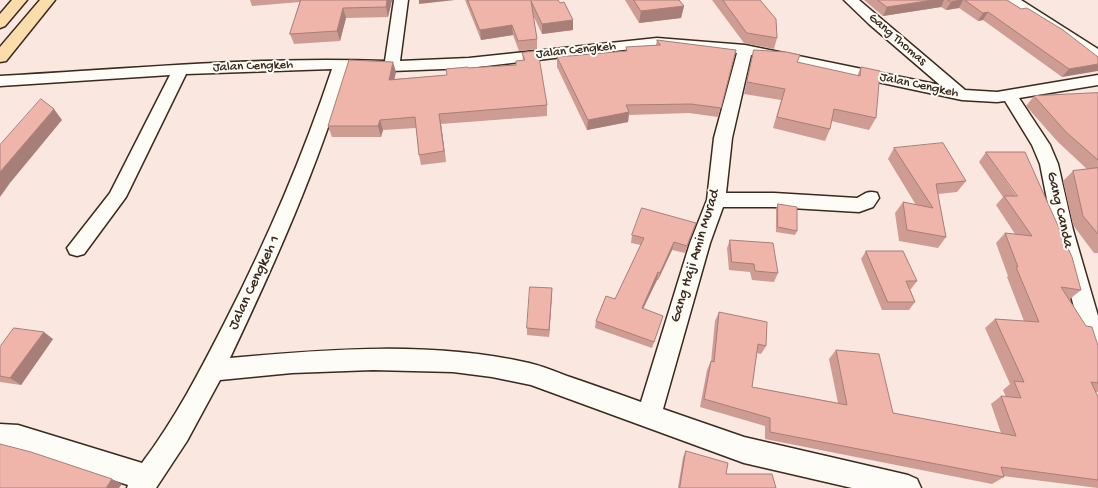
<!DOCTYPE html>
<style>
body{margin:0}
canvas{display:block;background:#f9e7e0}
</style>
<canvas width="1098" height="488"></canvas>
<script>
const ctx = document.querySelector('canvas').getContext('2d');
ctx.lineJoin = 'round';
function trace(path, color, width, dash) { ctx.strokeStyle = color; ctx.lineWidth = width; ctx.lineCap = dash ? 'butt' : 'round'; ctx.setLineDash(dash || []); ctx.stroke(path); }
function fillPath(path, color) { ctx.fillStyle = color; ctx.fill(path, 'evenodd'); }
function write(font, color, halo, rows, align = 'center') {
  ctx.font = font + ' "Gochi Hand",sans-serif'; ctx.lineWidth = 4; ctx.setLineDash([]); ctx.textBaseline = 'middle'; ctx.strokeStyle = halo; ctx.fillStyle = color; for (const [text, x, y, turn = 0] of rows) {
    ctx.save(); ctx.translate(x, y); ctx.rotate((+turn || 0) * Math.PI / 180); ctx.textAlign = isNaN(turn) ? turn : align; if (halo) ctx.strokeText(text, 0, 0); ctx.fillText(text, 0, 0); ctx.restore();
  }
}
const street = new Path2D(`
 M394 0H408L400 61 469 58 657 38 745 45 940 85 869 24 844 0H859L965 90 997 92 1098 75V85L1019 98 1050 145 1058 164 1073 230 1098 316V365L1090 362 1087 355 1053 230 1040 164 1032 145 1005 101 997 102 962 100 751 55 732 138 726 193H774L857 198C865 194 867 190 877 193L879 198 873 207 859 212 774 207H723L710 243 663 409 744 437 908 475 917 479 921 488H852L744 463 531 385 492 377 453 372 373 370 292 373 220 380 187 441 156 488H127L128 485 18 449 0 448V424L18 425 142 463C175 419 200 371 225 322 267 240 303 156 332 69L186 74 126 197 84 254 77 256 70 254 67 248 110 193 170 75 0 86V76C128 69 257 56 385 61ZM657 46 737 53 714 138 707 200 690 243 641 402C616 393 591 384 567 376 554 371 542 366 529 363 431 341 330 349 230 358 275 263 317 169 347 69L392 71 469 68Z
 M1005 0H1021L1098 49V61L1093 59 1007 3Z`);
const highway = new Path2D(`
 M12 0H27L5 26 0 28V14Z
 M40 0H55L6 61 0 62V47Z`);
trace(street, '#3b2a1e', 3);
trace(highway, '#3b2a1e', 3);
fillPath(street, '#fdfcf7');
fillPath(highway, '#fbddab');
fillPath(new Path2D(`
 M250 0H392L388 17 346 18 340 41 294 44 290 34 300 2 252 6Z
 M465 0H558L573 30 542 34 533 15 537 39V49L519 51 513 35 481 40Z
 M625 0H679L684 6 681 18 639 23Z
 M712 0H760L777 38 774 49 744 43Z
 M864 0H1007L1098 57 1062 77 983 20 978 21 959 8 946 10 941 7 883 16Z
 M657 40 736 50 718 117 689 113 629 115 628 122 587 130 557 67V57L626 51V47L656 45Z
 M754 50 797 62 857 76 861 67 876 118 869 130 831 121 830 129 825 141 773 128 781 100 744 94 751 62Z
 M522 53 547 105V116L441 124 446 162 421 165 419 155 416 128 383 130 381 137H332L328 126 396 72 394 79 447 75 468 68 516 65 523 60Z
 M1098 93V253H1094L1073 225 1063 181 1073 171 1087 169 1058 142 1026 106 1034 96Z
 M894 148 966 181 957 192 938 194 946 237 938 248 899 241 895 213 903 202 916 205 888 159Z
 M986 152 1081 290 1070 299H1069L1098 346V392H1096L1098 397V488L1003 476 1004 477 992 484 765 439V426L700 407 707 370 711 361V362L715 321 719 312 766 346 761 354 757 353 752 387 838 403 829 359 836 350 893 413 1001 433 991 404 1001 396 1006 397 1003 390 1010 384 985 328 995 319 1024 321 1007 277 1008 276 996 243 1005 233 1015 234 996 205 1003 197 979 162Z
 M778 204 797 231 795 235 776 232V209Z
 M693 230 685 253 672 250 658 280H657L643 309 663 316 652 348 595 328 596 321 615 299 641 245 631 243 632 235Z
 M730 240 778 273 774 282 752 280 750 272 729 270 727 248Z
 M866 251 917 281 911 289H910L915 302 909 310H882L861 259Z
 M552 288 549 337 527 335V328Z
 M53 339 21 385 0 382V347Z
 M686 451 726 474 776 488H678L683 457Z`), '#ce9c93');
fillPath(new Path2D(`
 M387 0H392L388 17 386 7Z
 M419 0H455L419 4Z
 M934 0H944L941 7 883 16 887 7Z
 M960 0H963L959 8 946 10 951 2Z
 M684 6 681 18 639 23 641 11Z
 M343 8 346 18 340 41 337 31Z
 M988 12 983 20 978 21 983 13Z
 M573 20V30L542 34V24Z
 M512 25 513 35 481 40 480 30Z
 M393 62 396 72 392 90 389 80Z
 M1098 64V71L1062 77 1069 69Z
 M54 109 62 120 10 183 0 197V172Z
 M629 112 628 122 587 130 588 120Z
 M439 114 441 124 446 162 444 151Z
 M380 120 383 130 381 137 378 126Z
 M674 242 672 250 658 280 660 273Z
 M658 272 657 280 640 315 642 308Z
 M552 288V296L549 337V330Z
 M44 332 53 339 21 385 10 378Z
 M112 479 122 484 119 488H106Z`), '#a77f78');
const building = new Path2D(`
 M301 0H387L386 7 343 8 337 31 290 34Z
 M468 0H558L560 3 564 2 573 20 542 24 531 1 537 39 518 41 512 25 480 30Z
 M634 0H679L684 6 641 11Z
 M723 0H760L776 19 777 38 747 33Z
 M878 0H934L887 7Z
 M948 0H960L951 2Z
 M965 0H1007L1021 9 1027 8 1063 30 1098 57V64L1069 69 988 12 983 13Z
 M657 40 736 50 721 108 691 104 626 105 629 112 588 120 557 57 627 51 626 47 660 45Z
 M754 50 786 52 800 55 797 62 860 76 861 67 880 71 876 118 834 109 830 129 777 117 785 89 747 82Z
 M538 51 547 105 439 114 444 151 419 155 415 117 380 120 378 126H328L349 60 393 62 389 80 447 75 446 69 468 67V68L516 65V61L525 60 522 53Z
 M1098 93V160L1066 132 1034 96Z
 M41 99 54 109 0 172V145Z
 M943 143 966 181 936 184 946 237 907 230 903 202 933 208 894 148Z
 M986 152H1025L1072 257 1081 290 1061 287 1086 326 1092 327 1098 346V383L1091 382 1098 397V480L1001 467 1004 477 770 432V418L704 399 711 361 714 362 719 312 767 322 766 346 758 344 752 387 847 405 836 350 879 354 893 413 1016 436 1001 396 1021 398 1014 381 1024 382 995 319 1039 322 1016 267H1018L1005 233 1032 236 1004 196H1017Z
 M1098 168V234L1083 216 1073 171Z
 M778 204 797 207V231L778 227Z
 M642 208 696 223 687 246 674 242 660 273 658 272 642 308 663 316 654 342 596 321 606 296 615 299 644 238 632 235Z
 M730 240 773 243 778 273 755 271 754 264 732 262Z
 M866 251H903L917 281H906L915 302H888Z
 M530 287 552 288 549 330 527 328Z
 M14 328 44 332 10 378 0 376V347Z
 M0 444 31 452 112 479 106 488H0Z
 M686 451 728 463 726 474H772L776 488H680Z`);
fillPath(building, '#efb5ab');
trace(building, '#a77f78', 1);
write('13px', '#3b2a1e', '#fdfcf7', [
 ["Gang Thomas",897,40,41],
 ["Jalan Cengkeh",576,51,-6],
 ["Jalan Cengkeh",253,67,-2],
 ["Jalan Cengkeh",919,86,12]
]);
write('15px', '#3b2a1e', '#fdfcf7', [
 ["Gang Canda",1059,210,77],
 ["Gang Haji Amin Murad",696,256,-73],
 ["Jalan Cengkeh 1",255,283,-65]
]);
</script>
